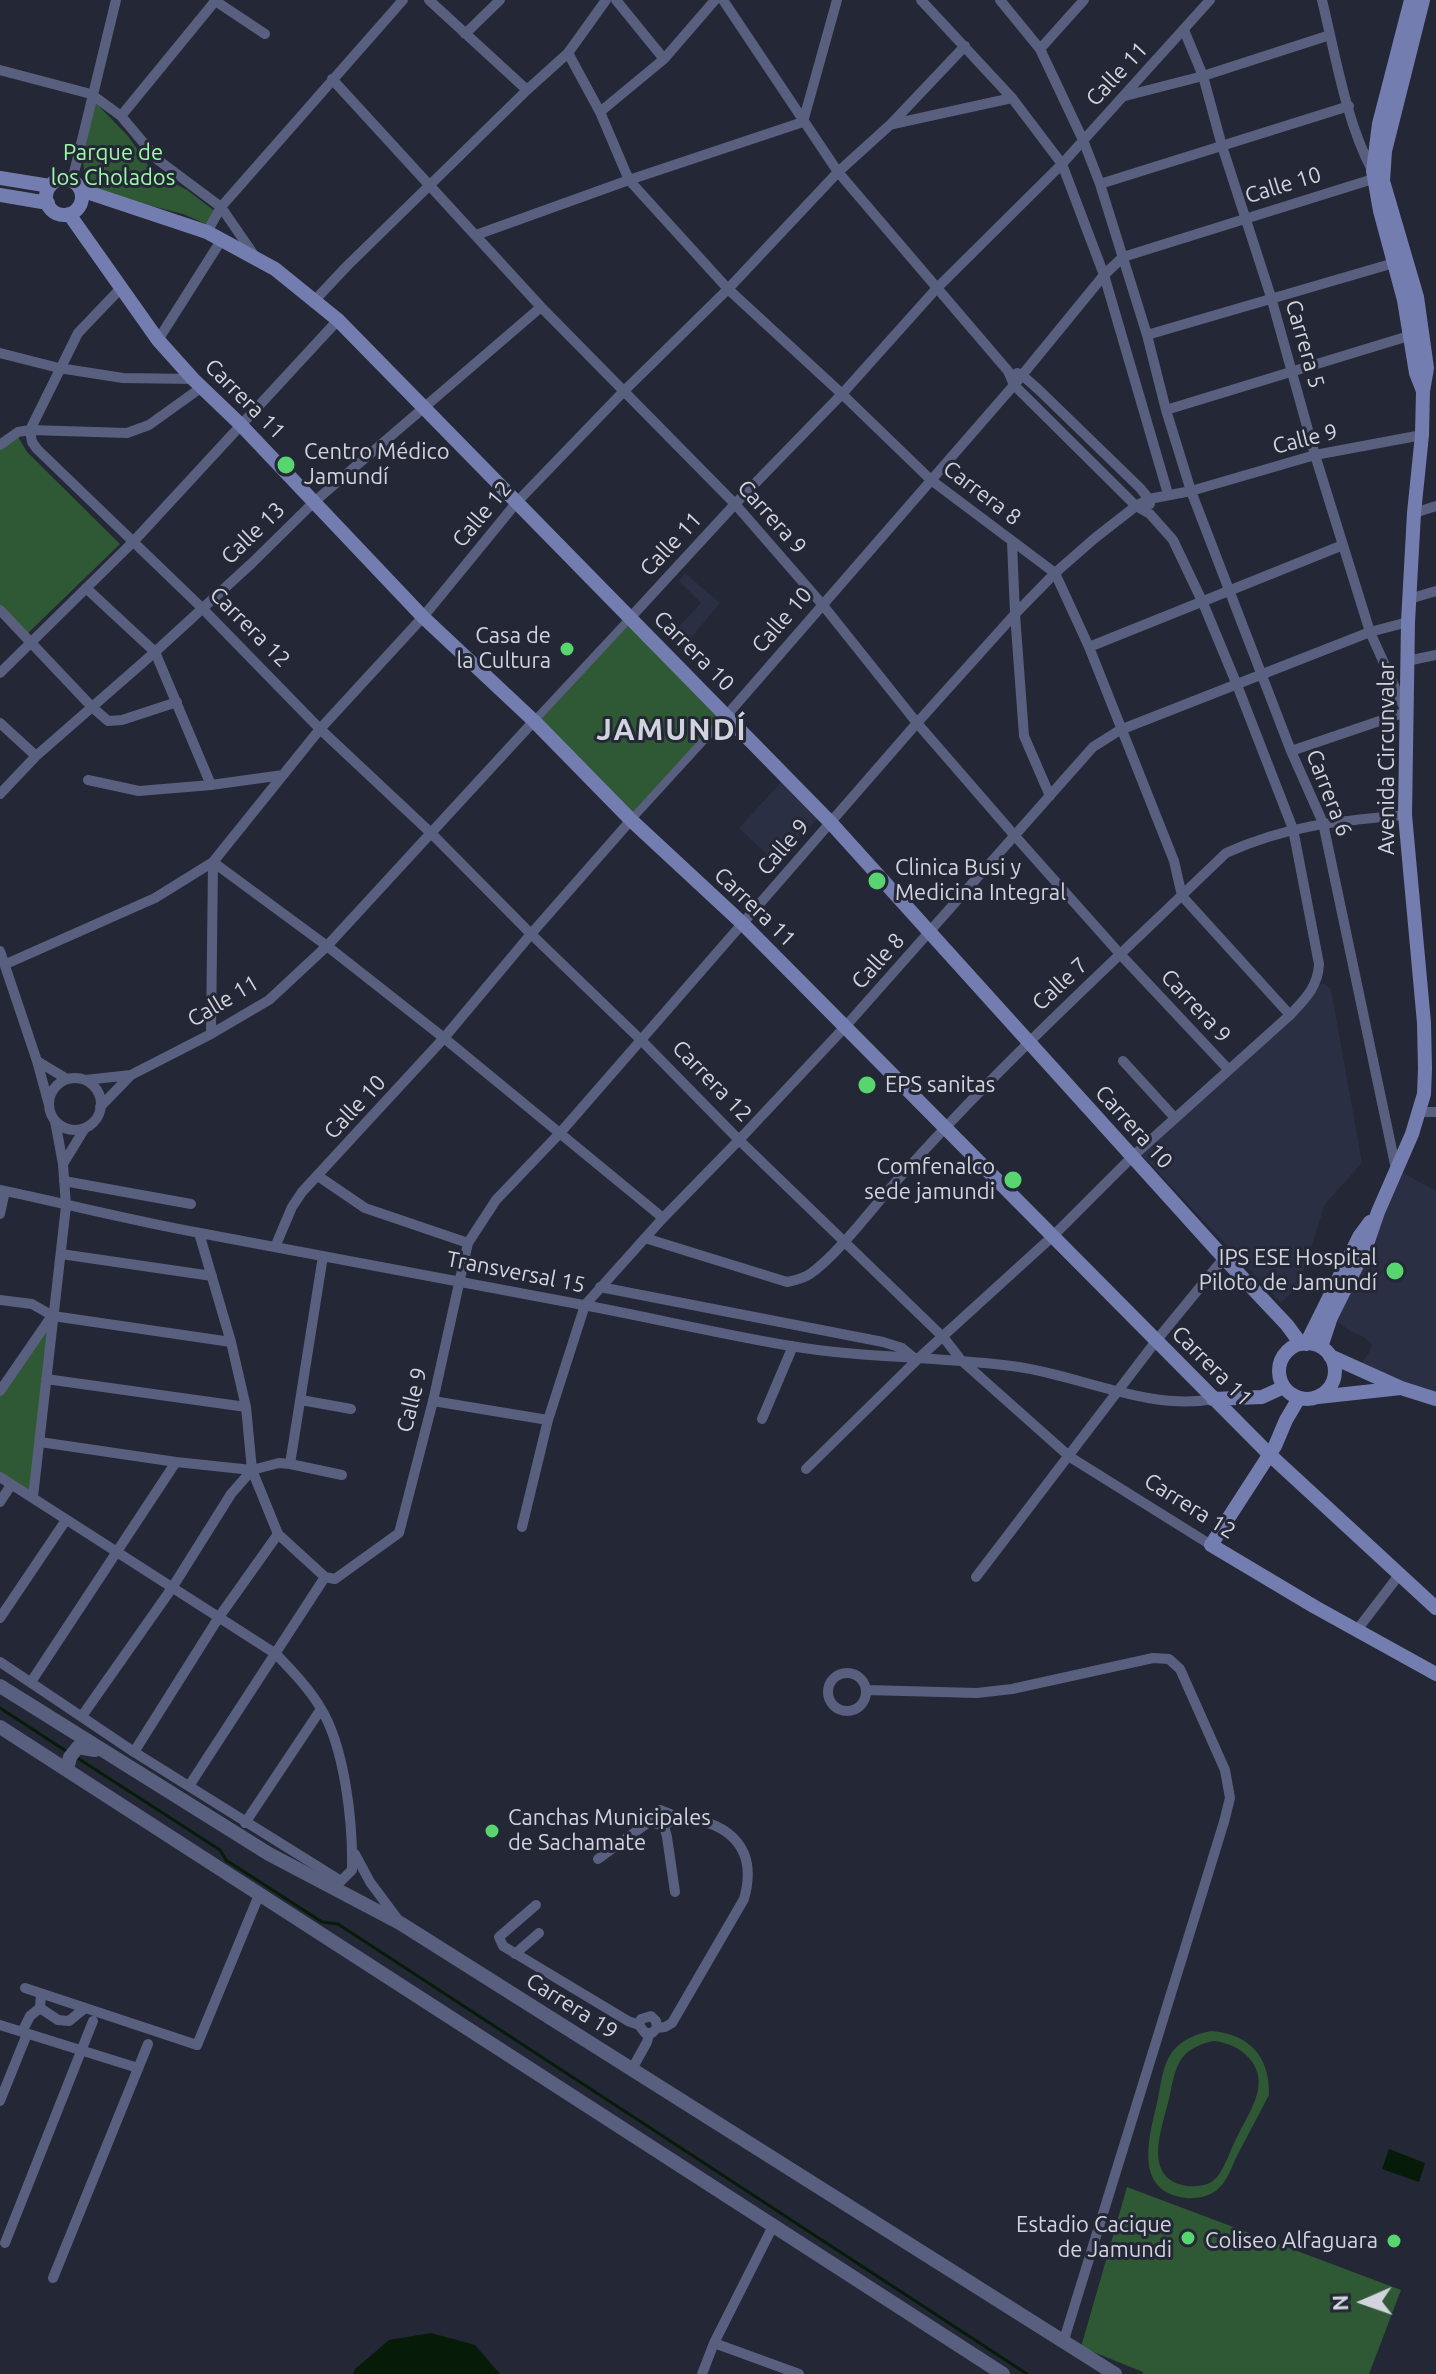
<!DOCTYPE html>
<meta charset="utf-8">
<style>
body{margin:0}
#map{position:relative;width:1436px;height:2374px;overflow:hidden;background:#242735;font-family:Ubuntu,sans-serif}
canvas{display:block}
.north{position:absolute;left:1324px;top:2262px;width:80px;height:80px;-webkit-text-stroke:6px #242735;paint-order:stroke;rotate:268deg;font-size:22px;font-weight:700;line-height:32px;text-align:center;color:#d2d4dd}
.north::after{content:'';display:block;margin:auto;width:28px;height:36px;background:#d2d4dd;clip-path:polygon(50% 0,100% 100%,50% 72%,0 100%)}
</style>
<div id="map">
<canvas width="1436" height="2374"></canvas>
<div class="north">N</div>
</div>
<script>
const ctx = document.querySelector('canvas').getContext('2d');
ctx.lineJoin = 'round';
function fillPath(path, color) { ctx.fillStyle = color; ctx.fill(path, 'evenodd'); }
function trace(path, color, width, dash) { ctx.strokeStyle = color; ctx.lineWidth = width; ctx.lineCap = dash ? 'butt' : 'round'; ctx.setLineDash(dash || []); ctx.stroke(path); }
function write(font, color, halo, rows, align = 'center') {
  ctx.font = font + ' Ubuntu,sans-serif'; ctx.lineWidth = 6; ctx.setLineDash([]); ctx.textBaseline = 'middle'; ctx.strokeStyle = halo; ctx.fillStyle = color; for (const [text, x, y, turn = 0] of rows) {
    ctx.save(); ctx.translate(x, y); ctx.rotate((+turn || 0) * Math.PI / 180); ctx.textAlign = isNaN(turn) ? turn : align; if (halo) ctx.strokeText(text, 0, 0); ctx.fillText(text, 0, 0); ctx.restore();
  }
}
fillPath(new Path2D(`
 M685 573 720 603 682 649 670 636 701 603 679 581Z
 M784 779 823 814 774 861 739 828Z
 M1323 983 1331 989 1362 1163 1325 1204 1299 1285 1281 1303 1140 1153Z
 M1396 1169 1436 1191V1399L1358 1368 1369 1353 1372 1345 1364 1337 1350 1331 1331 1317Z`), '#2b2f43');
fillPath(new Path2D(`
 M94 101 128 136 152 171 187 190 216 212 206 224 183 214 120 198 95 189 84 171 83 161Z
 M17 435 27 452 120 544 26 635 0 606V448Z
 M630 618 727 715 631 820 534 721Z
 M53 1316 33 1497 0 1477V1391Z
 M1211 2031C1249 2034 1270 2056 1269 2095 1258 2116 1246 2138 1235 2160 1231 2169 1227 2180 1220 2187 1212 2196 1198 2199 1186 2198 1133 2192 1149 2137 1157 2103 1161 2086 1162 2064 1173 2051 1183 2039 1196 2034 1211 2031ZM1213 2041C1240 2043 1266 2065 1257 2094 1253 2109 1243 2124 1236 2139 1230 2151 1225 2167 1217 2177 1211 2185 1198 2187 1188 2186 1141 2180 1162 2128 1169 2099 1172 2086 1174 2069 1182 2058 1190 2048 1201 2044 1213 2041Z
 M1127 2187 1401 2290 1369 2374H1143V2372L1081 2347Z`), '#2e5934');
fillPath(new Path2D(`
 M1389 2149 1425 2163 1419 2182 1382 2169Z
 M431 2333 475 2345 500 2374H353L355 2369 389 2340Z`), '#061c09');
trace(new Path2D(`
 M0 1708 69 1753
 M76 1757 220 1850 226 1860 322 1922 338 1924 1027 2374`), '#061c09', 3);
trace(new Path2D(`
 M534 721 630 618
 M631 820 727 715`), '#595f7e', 8);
trace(new Path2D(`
 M214 0 265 34
 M429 0 527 90
 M616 0 664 59
 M723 0 838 172 1008 371 1014 385 1136 506 1150 514 1173 540 1203 603 1237 685 1293 829 1319 964C1318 987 1305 999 1290 1015L1132 1157 1053 1236 920 1357 806 1469
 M921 0 1012 98 1062 164 1104 275 1168 494
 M1000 0 1040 49 1083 140 1100 184 1147 335 1166 410 1191 491 1291 751 1323 823 1396 1169
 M1322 0C1335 53 1346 122 1372 170
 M1184 30 1203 76 1222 146 1271 297 1315 455 1370 632 1406 712 1291 751
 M465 34 500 0
 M1040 49 1084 0
 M568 53 600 112 629 180 728 289 842 394 931 480 1055 573 1089 647 1174 861 1182 896 1290 1015
 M0 70 91 94 121 116 158 160 221 207 254 255
 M332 79 541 307 735 504 822 604 917 723 1015 836 1120 954 1228 1069
 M1125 96 1203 76 1330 35
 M600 112 664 59 715 0
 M121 116 216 0
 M893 124 1012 98
 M72 181 116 0
 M1100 184 1349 106
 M207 232 221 207 403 0
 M476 235 629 180 803 122 837 0
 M315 300 347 266 527 90 568 53 606 0
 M1147 335 1394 263
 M158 340 222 239
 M0 353 59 368 123 378 193 379
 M1017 373 1022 375 1039 390 1140 488 1149 499 1150 504
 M1166 410 1412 335
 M30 430 32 442 37 449 202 608 320 729 432 834 531 934 642 1041 739 1140 944 1338 961 1360 1070 1457 1211 1545
 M30 430 78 333 121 288
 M0 445 18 432 30 430 127 433 149 425 202 387
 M1414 513 1436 506
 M1012 542 1015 614 1024 736 1050 796
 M86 588 155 652 211 785
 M1409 599 1436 591
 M0 610 92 707 108 721 122 720 177 702
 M630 618 735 504 842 394 936 289 1062 164 1210 0
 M1089 647 1343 545
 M1407 661 1436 655
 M0 673 133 542 338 320
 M727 715 1014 385 1104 275 1123 257 1373 179
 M0 723 36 756
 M88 780 139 791 211 785 283 775
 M0 794 36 756 155 652 252 563 314 502 541 307
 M213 862 327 946 444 1038 663 1218
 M0 951 37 1061 49 1105
 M6 964 155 898 213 862 320 729 423 617 517 502 624 391 728 289 838 172 891 124 965 46
 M211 1034 213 862
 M37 1061 67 1079
 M1123 1061 1175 1118
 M49 1104a26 26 0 1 1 52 0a26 26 0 1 1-52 0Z
 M85 1080 131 1075
 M100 1107 131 1075 211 1034 269 1000 327 946 534 721
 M1419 1112H1436
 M63 1164 85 1128
 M318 1176 365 1208 468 1243
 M64 1181 191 1204
 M0 1190C67 1204 133 1221 200 1233 326 1257 452 1280 578 1304 649 1317 719 1334 791 1346 866 1359 943 1356 1019 1367 1080 1376 1151 1411 1213 1399
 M0 1214 5 1191
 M199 1233 231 1342 246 1407 252 1470 278 1534 325 1577 335 1579 399 1533 433 1401 468 1243 496 1200 560 1133 917 723 1015 614 1055 573 1095 538 1136 506 1149 499 1191 491 1315 455 1422 435
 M645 1238 787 1282C796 1280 802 1279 810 1274 837 1255 870 1211 893 1185 997 1067 1113 962 1226 853 1288 825 1338 821 1405 815
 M275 1247 292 1207 302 1192 444 1038 531 934 631 820
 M61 1254 212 1276
 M600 1287 883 1342 902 1348 913 1357
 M0 1300 32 1304 53 1316 231 1342
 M46 1379 246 1407
 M0 1391 51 1317
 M301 1400 351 1409
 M433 1401 548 1420
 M762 1419 793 1346
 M40 1442 176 1462 252 1470 279 1463 290 1464 342 1475
 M290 1464 323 1256
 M0 1477 276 1654C292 1671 308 1687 320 1707 345 1747 353 1823 352 1870L341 1881 329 1886
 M33 1497 66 1206 63 1164 55 1121
 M0 1502 11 1485
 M522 1527 548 1420 585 1305 663 1218 739 1140 844 1028 1093 747 1120 730 1370 632 1408 622
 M976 1577 1156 1341 1224 1258
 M0 1618 66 1520
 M1357 1630 1399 1575
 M0 1662 134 1752 341 1881
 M828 1692a19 19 0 1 1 38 0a19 19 0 1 1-38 0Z
 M31 1682 176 1462
 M866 1690 977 1693 1012 1689 1153 1658 1169 1659 1180 1669 1225 1770 1230 1798 1224 1822 1063 2343
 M82 1716 172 1588 231 1494 252 1470
 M134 1752 219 1617 278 1534
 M189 1786 325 1577
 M245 1823 321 1709
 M664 1826 669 1822 670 1814 660 1810 655 1814 653 1819 657 1824 664 1826 667 1837 675 1892
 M355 1854 370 1882 399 1921
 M598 1859 653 1819
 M536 1905 499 1937 503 1946 628 2021 639 2025 645 2033H652L657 2028 665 2027 672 2023 744 1899C760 1843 722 1817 670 1818
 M515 1954 539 1933
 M25 1988 197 2045 259 1895
 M41 1994 40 2008 58 2020 69 2021 85 2008
 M0 2025 138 2068
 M639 2025 641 2019 651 2016 656 2021 657 2028
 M22 2032 30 2016 40 2008
 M632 2069 647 2042 649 2034
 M0 2101 27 2034
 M5 2243 93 2021
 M53 2278 148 2044
 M714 2343 799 2374
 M702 2374 714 2343 773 2226`), '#595f7e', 10);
trace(new Path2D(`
 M0 1686 269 1854 400 1923 1115 2374
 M0 1727 1003 2374
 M67 1770 70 1757 78 1747 95 1750`), '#595f7e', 14);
trace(new Path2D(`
 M1411 0 1379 124 1373 171 1380 211 1404 300 1416 373 1423 391
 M0 178 50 186
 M46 197a18 18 0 1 1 36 0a18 18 0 1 1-36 0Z
 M81 190 207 232 275 269 338 320 831 823 1224 1258 1287 1325 1301 1344
 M0 195 48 203
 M69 214 158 340 193 379 240 424 423 617 534 721 631 820 742 923 1270 1455 1436 1608
 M1279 1371a28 28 0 1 1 56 0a28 28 0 1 1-56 0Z
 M1306 1344 1359 1237 1370 1222
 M1321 1347 1331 1317 1366 1247 1378 1212 1412 1134 1424 1094 1425 1069 1424 1023 1405 815 1408 622 1414 513 1422 435 1423 391 1427 368 1417 297 1383 181 1385 151 1423 0
 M1330 1356 1401 1388 1436 1399
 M1318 1397 1401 1388
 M1299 1398 1286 1420 1275 1446 1211 1545 1315 1607 1436 1674
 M1213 1399 1262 1397 1284 1387`), '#747daf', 14);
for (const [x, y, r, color] of [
 [286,465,10,"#59d56f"],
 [567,649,8,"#59d56f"],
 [877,881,10,"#59d56f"],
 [867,1085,10,"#59d56f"],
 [1013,1180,10,"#59d56f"],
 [1395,1271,10,"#59d56f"],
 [492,1831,8,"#59d56f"],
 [1188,2238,8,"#59d56f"],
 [1394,2241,8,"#59d56f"]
]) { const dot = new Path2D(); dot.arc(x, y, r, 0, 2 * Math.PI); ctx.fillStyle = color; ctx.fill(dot); trace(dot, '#242735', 3); }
write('22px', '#d2d4dd', '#242735', [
 ["Calle 11",1117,74,-47],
 ["Calle 10",1283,185,-17],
 ["Carrera 5",1305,344,74],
 ["Carrera 11",245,399,45],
 ["Calle 9",1305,439,-14],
 ["Carrera 8",982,493,37],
 ["Calle 12",482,514,-50],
 ["Carrera 9",772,517,48],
 ["Calle 13",253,533,-44],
 ["Calle 11",671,544,-47],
 ["Calle 10",782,620,-49],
 ["Carrera 12",250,627,45],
 ["Carrera 10",694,651,45],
 ["Avenida Circunvalar",1387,758,-90],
 ["Carrera 6",1329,793,69],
 ["Calle 9",783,847,-49],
 ["Carrera 11",755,907,44],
 ["Calle 8",878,961,-48],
 ["Calle 7",1060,984,-43],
 ["Calle 11",223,1001,-31],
 ["Carrera 9",1196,1006,47],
 ["Carrera 12",712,1081,46],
 ["Calle 10",355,1107,-47],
 ["Carrera 10",1134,1127,48],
 ["Transversal 15",516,1272,11],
 ["Carrera 11",1212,1366,45],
 ["Calle 9",412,1400,-76],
 ["Carrera 12",1190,1506,32],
 ["Carrera 19",572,2006,32]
]);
write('22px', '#9cf9a7', '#242735', [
 ["Parque de",113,153],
 ["los Cholados",113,178]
]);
write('22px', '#d2d4dd', '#242735', [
 ["Centro Médico",304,452,"left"],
 ["Jamundí",304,477,"left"],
 ["Casa de",551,636],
 ["la Cultura",551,661],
 ["Clinica Busi y",895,868,"left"],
 ["Medicina Integral",895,893,"left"],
 ["EPS sanitas",885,1085,"left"],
 ["Comfenalco",995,1167],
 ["sede jamundi",995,1192],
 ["IPS ESE Hospital",1377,1258],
 ["Piloto de Jamundí",1377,1283],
 ["Canchas Municipales",508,1818,"left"],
 ["de Sachamate",508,1843,"left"],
 ["Estadio Cacique",1172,2225],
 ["de Jamundi",1172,2250],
 ["Coliseo Alfaguara",1378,2241]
], 'right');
ctx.letterSpacing = '2px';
write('bold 30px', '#d2d4dd', '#242735', [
 ["JAMUNDÍ",672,730]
]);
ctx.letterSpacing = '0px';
</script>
